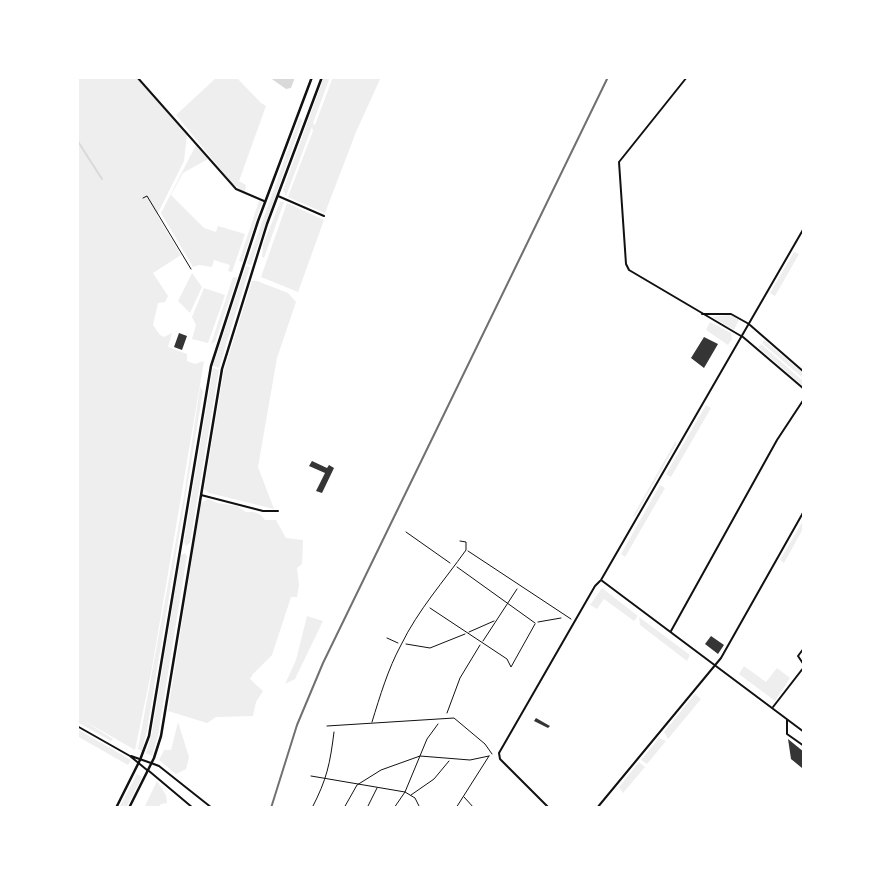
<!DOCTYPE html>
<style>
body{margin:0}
#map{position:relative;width:881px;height:885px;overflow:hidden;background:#fff;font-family:"DM Sans",sans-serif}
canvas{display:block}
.frame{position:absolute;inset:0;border:79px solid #fff;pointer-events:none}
</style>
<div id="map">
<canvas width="881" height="885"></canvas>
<div class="frame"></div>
</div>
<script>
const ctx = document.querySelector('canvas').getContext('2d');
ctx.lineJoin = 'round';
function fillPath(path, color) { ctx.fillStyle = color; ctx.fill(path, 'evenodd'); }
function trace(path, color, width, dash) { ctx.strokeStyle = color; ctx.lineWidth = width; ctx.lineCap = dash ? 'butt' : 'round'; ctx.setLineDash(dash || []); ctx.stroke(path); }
fillPath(new Path2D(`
 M77 77H136L187 134 184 161 157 215 181 255 153 273 168 296 165 302 158 303 153 325 160 335 164 337 172 333 168 347 187 354V361L195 364 204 361 152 668 135 750 83 720 113 739 111 741 77 722Z
 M217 77H236L261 103 266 106 239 181 246 185 245 193 232 183 176 115Z
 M324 77H330L313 123 315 125 333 77H381L356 132 325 213 288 197 313 131 312 127 286 196 283 190Z
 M301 118 302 121 251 265 247 264 299 119Z
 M196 145 208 159 183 173 171 195 204 228 216 232 218 226 245 234 232 272 228 271 230 265 214 260 212 267 199 265 193 267 161 213Z
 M259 201 262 202 242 262 239 261Z
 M280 202H284L264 258 262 257 263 245Z
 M287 203 324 220 298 292 261 277Z
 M794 252 799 254 775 296 770 293Z
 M246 266 250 267 219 368 213 366Z
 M192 273 202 287 190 313 178 301Z
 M233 277 237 278 215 342 211 344Z
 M252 281H257L288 293 296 302 277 358 258 467 274 509 209 493 204 489 224 371Z
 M204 288 225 295 208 343 192 339 196 325 192 317Z
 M730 315 739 320 734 330 712 317Z
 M710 322 731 333 732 339 728 345 706 330Z
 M764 340 804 374V379L762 343Z
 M761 344 804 382V387L758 347Z
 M213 368 219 370 190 543 186 546 184 542Z
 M200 387 203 391 147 730 142 751 138 749 184 496Z
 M706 405 711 408 671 477 666 474Z
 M675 442 677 443 635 516H633Z
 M660 485 665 488 625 557 621 554Z
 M208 499 217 503 237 506 246 512H254L261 515 265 520H276L286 538 303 540 302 564 297 568 299 585 297 597H291L272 655 253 674 250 679 263 691 256 702 253 716 216 717 207 723 168 711 201 503Z
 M804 519V527L784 563 780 560Z
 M185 553 187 556 158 735 152 756 146 753 152 733 181 555Z
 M602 588 638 616 634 621 604 599 597 609 590 605Z
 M307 616 323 621 295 679 285 684 296 660Z
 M639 617 690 655 687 661 640 625Z
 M744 666 766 682 777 668 790 678 775 701 739 674Z
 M695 694 701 699 668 739 664 732Z
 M178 722 189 757 186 769 176 774 159 760 164 750H171Z
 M77 729 131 760 128 765 77 736Z
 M659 738 666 741 647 764 641 760Z
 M639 762 645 767 623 793 619 787Z
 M137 774 142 777 126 808H119Z
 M157 781 166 795 167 803 161 804 158 808H144Z`), '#eee');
fillPath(new Path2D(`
 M269 77H295L291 88 286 89Z`), '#d9d9d9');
trace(new Path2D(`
 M77 140 102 179`), '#d9d9d9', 2);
fillPath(new Path2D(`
 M179 333 187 336 182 350 174 347Z
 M704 337 718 344 704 368 691 358Z
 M312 461 327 468 329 465 334 468 322 493 316 491 325 473 309 466Z
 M711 636 724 645 718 654 705 644Z
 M536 718 550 726 548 728 534 721Z
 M788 739 804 752 802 768 791 759Z`), '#353535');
trace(new Path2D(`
 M406 532 450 563
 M457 567 535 623
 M430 608 507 659 511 667 535 624
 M538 622 561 618
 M469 632 494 621
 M387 638 398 643
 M483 641 517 589
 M406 644 430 648 465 634
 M447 713 460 678 480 645
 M311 776 405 792 415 798 420 808
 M411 795 434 779 449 761
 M464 797 474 808
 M312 808C327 779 330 764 334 732
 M344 808 357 785 381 770 420 756 470 760 489 756
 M367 808 377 788
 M394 808 405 792 427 739 438 724
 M456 808 489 756`), '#111', 1);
trace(new Path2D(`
 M143 198 147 196 191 269
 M468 551 571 619
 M372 722C380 696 388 669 401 645 418 610 444 581 466 550V542L460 541
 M327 726 454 718 485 744 492 754`), '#111', 1);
trace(new Path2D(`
 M137 77 236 189 264 201
 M687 77 619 162 626 264 629 270 741 336
 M278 196 324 216
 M702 314H731L749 324
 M201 495 263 511H278
 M671 631 777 440 804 399
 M804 648 798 656 804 665
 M773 707 804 667
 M787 720V734L804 746
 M151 763 159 766 212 808
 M149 771 193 808
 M549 808 500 759 499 753 595 586 600 581`), '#111', 2);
trace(new Path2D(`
 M804 228 601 580 804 732
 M750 325 804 372
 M743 337 804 389
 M77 726 130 756 147 770
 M131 756 151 763
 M597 808 721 658 804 511`), '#111', 2);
trace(new Path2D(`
 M116 808 140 760 149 736 211 366 258 221 312 77
 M129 808 154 758 161 736 222 369 267 224 322 77`), '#111', 2.5);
trace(new Path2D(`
 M271 808 297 725 323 663 608 77`), '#707070', 2);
</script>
